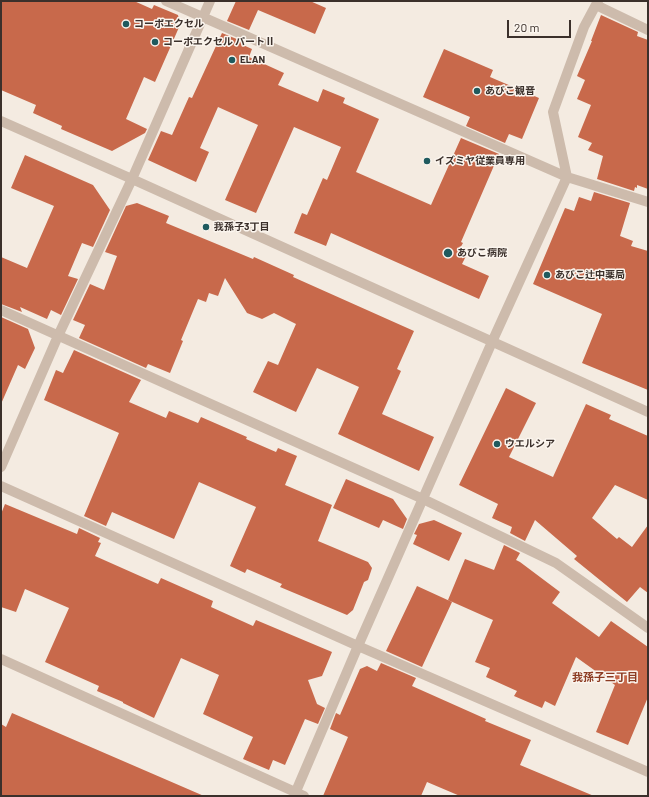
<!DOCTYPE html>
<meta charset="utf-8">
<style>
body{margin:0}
#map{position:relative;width:649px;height:797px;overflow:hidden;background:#f4ebe1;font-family:Barlow,sans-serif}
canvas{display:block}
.frame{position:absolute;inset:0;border:2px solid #3b302b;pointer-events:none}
.scale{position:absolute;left:507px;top:20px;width:64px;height:18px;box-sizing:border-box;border:2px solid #3b302b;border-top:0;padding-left:5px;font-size:12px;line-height:14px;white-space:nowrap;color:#3b302b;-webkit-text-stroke:3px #fbf5ee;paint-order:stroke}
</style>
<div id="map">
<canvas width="649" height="797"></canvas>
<div class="frame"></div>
<div class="scale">20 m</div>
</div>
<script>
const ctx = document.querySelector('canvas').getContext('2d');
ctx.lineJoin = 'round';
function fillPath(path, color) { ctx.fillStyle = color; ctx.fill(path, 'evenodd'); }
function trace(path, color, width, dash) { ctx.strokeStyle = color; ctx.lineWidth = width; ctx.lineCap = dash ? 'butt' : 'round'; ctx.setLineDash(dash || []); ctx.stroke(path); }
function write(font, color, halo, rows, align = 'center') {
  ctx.font = font + ' Barlow,"Noto Sans JP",sans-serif'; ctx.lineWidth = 3; ctx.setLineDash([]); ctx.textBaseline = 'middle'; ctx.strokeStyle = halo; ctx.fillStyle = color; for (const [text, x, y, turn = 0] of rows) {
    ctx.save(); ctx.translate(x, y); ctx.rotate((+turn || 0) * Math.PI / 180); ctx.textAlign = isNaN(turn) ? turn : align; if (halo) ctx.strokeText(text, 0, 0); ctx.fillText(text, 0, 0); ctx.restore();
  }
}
fillPath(new Path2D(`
 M1 1H134L152 9 154 5 178 15 180 25 155 82 144 77 126 119 147 129 145 133 112 151 61 129 62 126 33 113 36 105 1 90Z
 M236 1H310L326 8 315 34 258 10 249 30 227 21Z
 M601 15 638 32 637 36 648 40V189L637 185V188L635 187 634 191 597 179 603 156 588 150 592 143 578 137 591 105 577 99 585 80 577 76 592 41H591Z
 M222 33 244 42 243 45 252 49 249 57 284 73 278 85 318 102 323 89 345 98 343 103 379 119 356 172 431 205 461 138 499 154 461 242 463 243 459 250 467 254 462 264 489 276 479 299 331 233 326 246 294 233 302 213 307 215 323 178 327 180 341 147 294 127 256 213 225 200 258 125 218 107 200 148 209 152 196 182 148 160 161 131 172 135 189 97 192 98Z
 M444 49 493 70 490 77 539 98 522 139 509 134 505 143 466 126 470 117 423 97Z
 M25 155 93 185 110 210 93 247 82 243 68 276 78 279 61 315 51 310 47 319 20 307 22 312 1 304V257L27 268 54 206 11 188Z
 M594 192 630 203 620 236 633 241 631 246 648 251V390L582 363 602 314 533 284 565 208 574 211 579 197 591 201Z
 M137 203 169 216 166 223 253 259 254 257 294 275 293 277 414 331 397 369 401 371 382 414 434 437 419 471 338 434 359 387 317 368 296 412 253 392 268 361 278 365 296 324 274 313 262 319 247 313 225 278 218 296 209 293 206 302 198 299 181 340 183 341 170 373 148 364 146 368 79 338 85 325 73 320 90 284 104 290 117 256 105 252 126 206Z
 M1 317 28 329 35 348 25 369 18 365 1 404Z
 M74 350 141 380 129 402 166 418 169 411 198 423 201 417 247 437 246 439 276 452 278 448 297 456 285 485 332 505 318 541 368 562 372 568 368 580 364 582 353 610 347 615 280 587 282 584 247 569 245 573 230 566 256 507 199 482 174 539 112 512 106 526 84 516 119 433 44 400 56 370 63 373Z
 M506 388 536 403 509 457 553 477 586 404 611 415 609 419 648 436V500L615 485 592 518 617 539 619 537 632 547 648 525V593L640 587 627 602 574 559 577 556 535 520 525 541 510 533 512 527 492 518 498 504 459 485Z
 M346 479 393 499 407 519 403 529 383 520 379 528 333 508Z
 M5 504 77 534 79 528 100 538 98 542 101 543 95 556 158 584 161 578 213 601 211 607 253 626 256 620 332 652 322 676 308 680 317 704 325 708 318 724 305 719 285 765 273 760 269 770 243 759 253 737 203 714 219 675 181 658 154 718 123 703V702L97 691 99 686 45 662 69 608 25 589 16 612 1 607V514Z
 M434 520 462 533 449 561 413 544 417 535 414 534 419 524Z
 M504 545 520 553 516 560 520 562 560 592 552 603 599 637 611 621 648 647V697L628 745 596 732 615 685 576 657 555 706 545 701 542 708 514 696 517 691 486 677 490 668 475 662 493 620 448 600 465 559 494 570Z
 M417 586 452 602 422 667 386 651Z
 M381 663 416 678 412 686 486 719 485 721 531 740 520 765 594 796H460L427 782 421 796H323L348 737 330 729 336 713 340 715 360 669 367 666 377 671Z
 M12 713 204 796H1V724L6 727Z`), '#c8694b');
trace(new Path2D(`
 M166 1 567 177 648 202
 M596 5 648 30
 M1 121 132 179 648 412
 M1 310 423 499 556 563 648 628
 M1 467 58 336 132 179 210 1
 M1 486 358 646 648 772
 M1 659 304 796
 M294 796 358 646 492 342 567 177 553 112 584 27 598 1`), '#cdbbac', 10);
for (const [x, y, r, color] of [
 [126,24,4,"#1f5a5e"],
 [155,42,4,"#1f5a5e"],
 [232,60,4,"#1f5a5e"],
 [477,91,4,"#1f5a5e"],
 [427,161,4,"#1f5a5e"],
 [206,227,4,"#1f5a5e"],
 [448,253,5,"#1f5a5e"],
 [547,275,4,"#1f5a5e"],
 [497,444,4,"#1f5a5e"]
]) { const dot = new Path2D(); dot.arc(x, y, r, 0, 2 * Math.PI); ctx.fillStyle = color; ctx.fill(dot); trace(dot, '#fbf5ee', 1.5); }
write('bold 10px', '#3b302b', '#fbf5ee', [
 ["コーポエクセル",134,24],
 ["コーポエクセル パートⅡ",163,42],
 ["ELAN",240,60],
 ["あびこ観音",485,91],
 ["イズミヤ従業員専用",435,161],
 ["我孫子3丁目",214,227],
 ["あびこ病院",457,253],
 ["あびこ辻中薬局",555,275],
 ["ウエルシア",505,444]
], 'left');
write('bold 11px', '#8c3b22', '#fbf5ee', [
 ["我孫子三丁目",605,677]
]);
</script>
